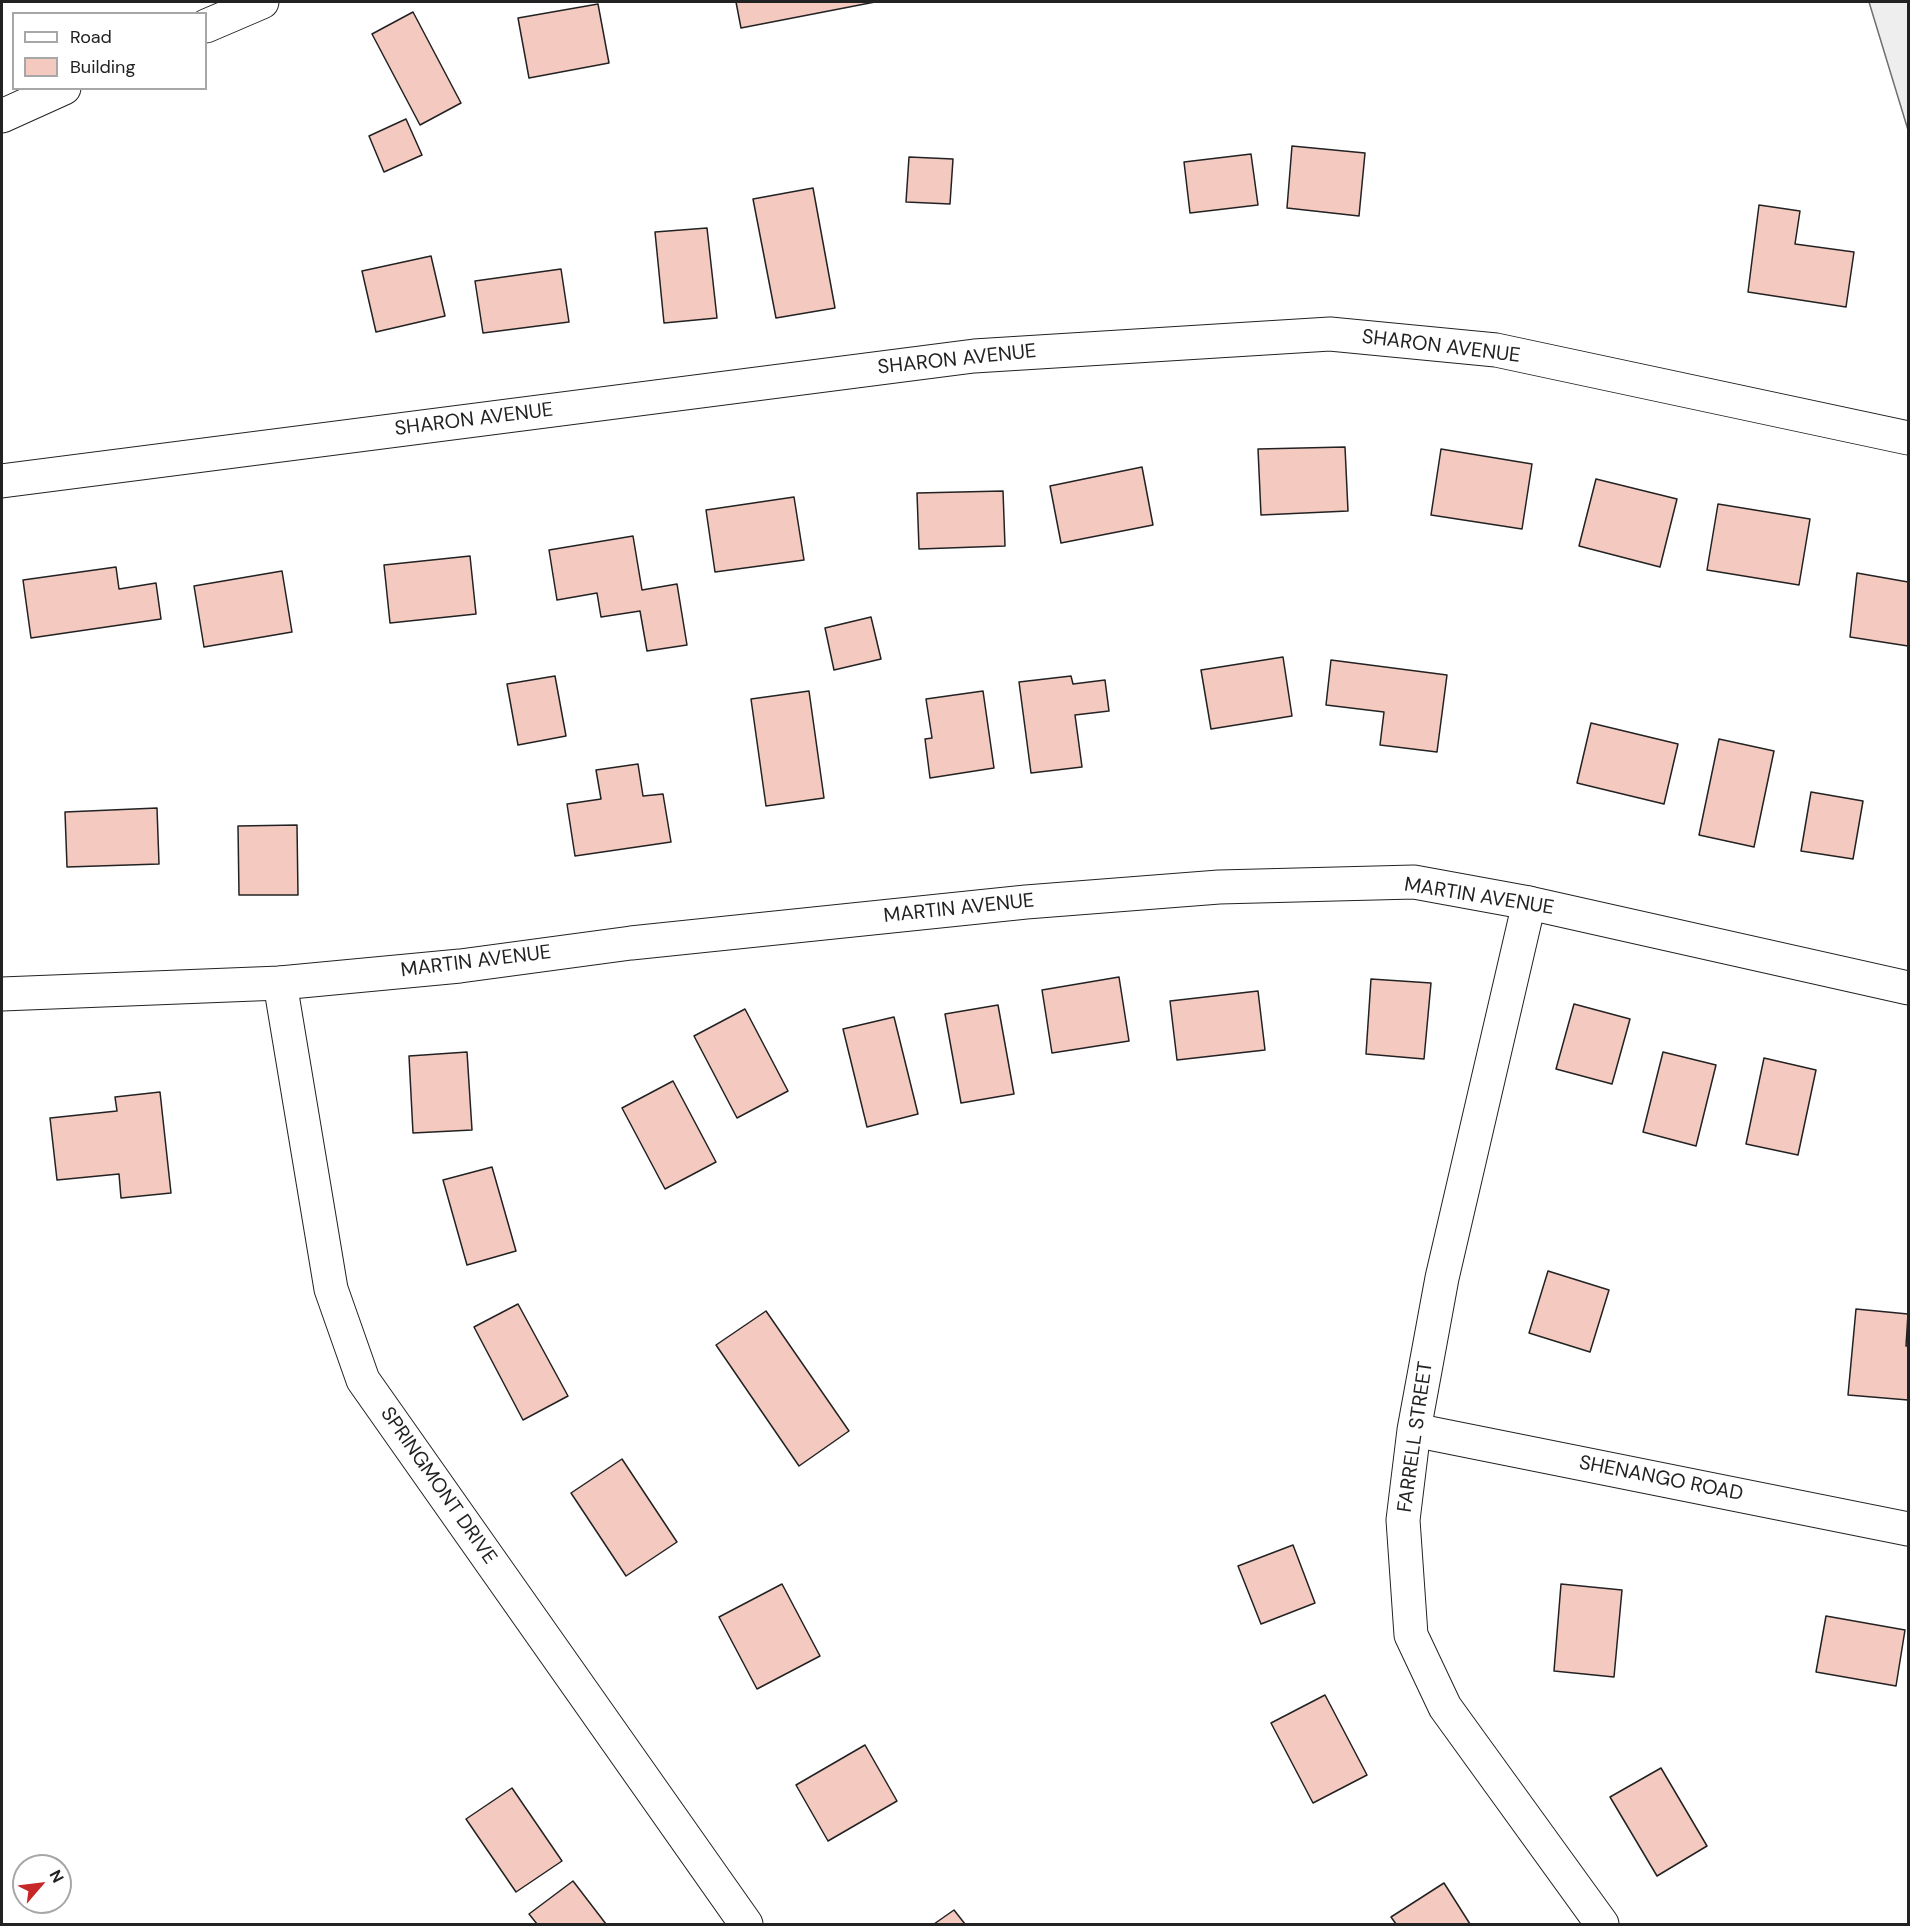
<!DOCTYPE html>
<style>
body{margin:0}
#map{position:relative;width:1910px;height:1926px;overflow:hidden;background:#fff;font-family:"DM Sans",sans-serif}
canvas{display:block}
.frame{position:absolute;inset:0;border:3px solid #222;pointer-events:none}
.legend{position:absolute;left:12px;top:12px;width:195px;height:78px;box-sizing:border-box;background:#fff;border:2px solid #a7a7a7;margin:0;padding:8px 10px;list-style:none;font-size:18px;color:#222}
.legend li{display:flex;align-items:center;gap:12px;height:30px}
.legend b{width:30px;border:2px solid #a7a7a7}
.north{position:absolute;left:12px;top:1854px;width:60px;height:60px;box-sizing:border-box;background:#fff;border:2px solid #a7a7a7;border-radius:50%;rotate:62deg;font-size:16px;font-weight:700;line-height:24px;text-align:center;color:#222}
.north::after{content:'';display:block;margin:auto;width:21px;height:27px;background:#c62828;clip-path:polygon(50% 0,100% 100%,50% 72%,0 100%)}
</style>
<div id="map">
<canvas width="1910" height="1926"></canvas>
<div class="frame"></div>
<ul class="legend">
<li><b style="height:8px;background:#fff"></b>Road</li>
<li><b style="height:16px;background:#f3c9c0"></b>Building</li>
</ul>
<div class="north">N</div>
</div>
<script>
const ctx = document.querySelector('canvas').getContext('2d');
ctx.lineJoin = 'round';
function fillPath(path, color) { ctx.fillStyle = color; ctx.fill(path, 'evenodd'); }
function trace(path, color, width, dash) { ctx.strokeStyle = color; ctx.lineWidth = width; ctx.lineCap = dash ? 'butt' : 'round'; ctx.setLineDash(dash || []); ctx.stroke(path); }
function write(font, color, halo, rows, align = 'center') {
  ctx.font = font + ' "DM Sans",sans-serif'; ctx.lineWidth = 4.5; ctx.setLineDash([]); ctx.textBaseline = 'middle'; ctx.strokeStyle = halo; ctx.fillStyle = color; for (const [text, x, y, turn = 0] of rows) {
    ctx.save(); ctx.translate(x, y); ctx.rotate((+turn || 0) * Math.PI / 180); ctx.textAlign = isNaN(turn) ? turn : align; if (halo) ctx.strokeText(text, 0, 0); ctx.fillText(text, 0, 0); ctx.restore();
  }
}
const green = new Path2D(`
 M1869 2H1908V130Z`);
fillPath(green, '#eee');
trace(green, '#6f6f6f', 1.5);
const building = new Path2D(`
 M736 2H875L741 28Z
 M598 4 609 63 529 78 518 18Z
 M413 12 461 103 420 125 372 34Z
 M406 119 422 155 384 172 369 136Z
 M1292 146 1365 153 1359 216 1287 208Z
 M1251 154 1258 205 1190 213 1184 162Z
 M909 157 953 159 950 204 906 202Z
 M813 188 835 308 776 318 753 199Z
 M1759 205 1800 211 1795 244 1854 252 1846 307 1748 292Z
 M707 228 717 318 664 323 655 232Z
 M431 256 445 316 376 332 362 271Z
 M561 269 569 322 483 333 475 281Z
 M1345 447 1348 511 1261 515 1258 449Z
 M1441 449 1532 464 1522 529 1431 515Z
 M1142 467 1153 525 1061 543 1050 486Z
 M1596 479 1677 499 1660 567 1579 546Z
 M1003 491 1005 546 919 549 917 493Z
 M794 497 804 560 715 572 706 510Z
 M1718 504 1810 519 1799 585 1707 570Z
 M633 536 642 590 677 584 687 645 647 651 640 611 601 617 597 593 557 600 549 550Z
 M470 556 476 614 390 623 384 565Z
 M116 567 119 589 156 583 161 619 31 638 23 580Z
 M282 571 292 632 204 647 194 586Z
 M1857 573 1908 582V646L1850 637Z
 M871 617 881 659 834 670 825 628Z
 M1283 657 1292 716 1211 729 1201 670Z
 M1331 660 1447 675 1437 752 1380 745 1384 712 1326 705Z
 M555 676 566 736 518 745 507 684Z
 M1071 676 1073 684 1105 680 1109 711 1075 715 1082 767 1031 773 1019 682Z
 M809 691 824 798 766 806 751 699Z
 M983 691 994 768 930 778 925 739 932 738 926 699Z
 M1591 723 1678 744 1664 804 1577 783Z
 M1719 739 1774 751 1754 847 1699 835Z
 M638 764 643 796 663 794 671 842 575 856 567 804 601 799 596 770Z
 M1811 792 1863 801 1853 859 1801 851Z
 M157 808 159 864 67 867 65 812Z
 M297 825 298 895H239L238 826Z
 M1119 977 1129 1041 1052 1053 1042 990Z
 M1371 979 1431 983 1424 1059 1366 1054Z
 M1258 991 1265 1050 1177 1060 1170 1001Z
 M1574 1004 1630 1019 1612 1084 1556 1069Z
 M998 1005 1014 1094 961 1103 945 1014Z
 M745 1009 788 1091 737 1118 694 1036Z
 M894 1017 918 1114 867 1127 843 1029Z
 M467 1052 472 1130 413 1133 409 1056Z
 M1663 1052 1716 1065 1696 1146 1643 1132Z
 M1764 1058 1816 1070 1798 1155 1746 1144Z
 M673 1081 716 1162 665 1189 622 1108Z
 M160 1092 171 1193 121 1198 119 1174 57 1180 50 1118 117 1111 115 1097Z
 M492 1167 516 1251 467 1265 443 1180Z
 M1548 1271 1609 1290 1590 1352 1529 1333Z
 M518 1304 568 1396 523 1420 474 1327Z
 M1856 1309 1908 1314 1906 1346H1908V1400L1848 1395Z
 M766 1311 849 1431 799 1466 716 1345Z
 M622 1459 677 1542 626 1576 571 1493Z
 M1293 1545 1315 1603 1261 1624 1238 1566Z
 M782 1584 820 1656 757 1689 719 1617Z
 M1561 1584 1622 1590 1614 1677 1554 1671Z
 M1826 1616 1905 1630 1896 1686 1816 1672Z
 M1325 1695 1367 1775 1313 1803 1271 1723Z
 M865 1745 897 1801 828 1841 796 1785Z
 M1661 1768 1707 1846 1657 1876 1610 1797Z
 M512 1788 562 1861 516 1892 466 1819Z
 M573 1881 606 1924H537L529 1914Z
 M1444 1883 1470 1924H1396L1391 1917Z
 M954 1910 965 1924H934Z`);
fillPath(building, '#f3c9c0');
trace(building, '#222', 1.5);
const minor = new Path2D(`
 M206 26 262 2
 M2 116 64 88
 M2 481 974 356 1330 334 1496 350 1908 438
 M1529 903 1442 1278 1414 1430 1403 1520 1411 1635 1445 1707 1602 1924
 M280 983 331 1289 363 1380 746 1924
 M1414 1430 1908 1529`);
const tertiary = new Path2D(`
 M2 994 280 983 460 966 631 943 1026 902 1219 887 1414 882 1529 903 1908 988`);
trace(minor, '#222', 35);
trace(tertiary, '#222', 35);
trace(minor, '#fff', 33);
trace(tertiary, '#fff', 33);
write('20px', '#222', '#fff', [
 ["SHARON AVENUE",1441,347,7],
 ["SHARON AVENUE",957,360,-6],
 ["SHARON AVENUE",474,420,-7],
 ["MARTIN AVENUE",1479,897,9],
 ["MARTIN AVENUE",959,909,-6],
 ["MARTIN AVENUE",476,962,-7],
 ["FARRELL STREET",1416,1437,-82],
 ["SHENANGO ROAD",1661,1479,11],
 ["SPRINGMONT DRIVE",438,1486,55]
]);
</script>
